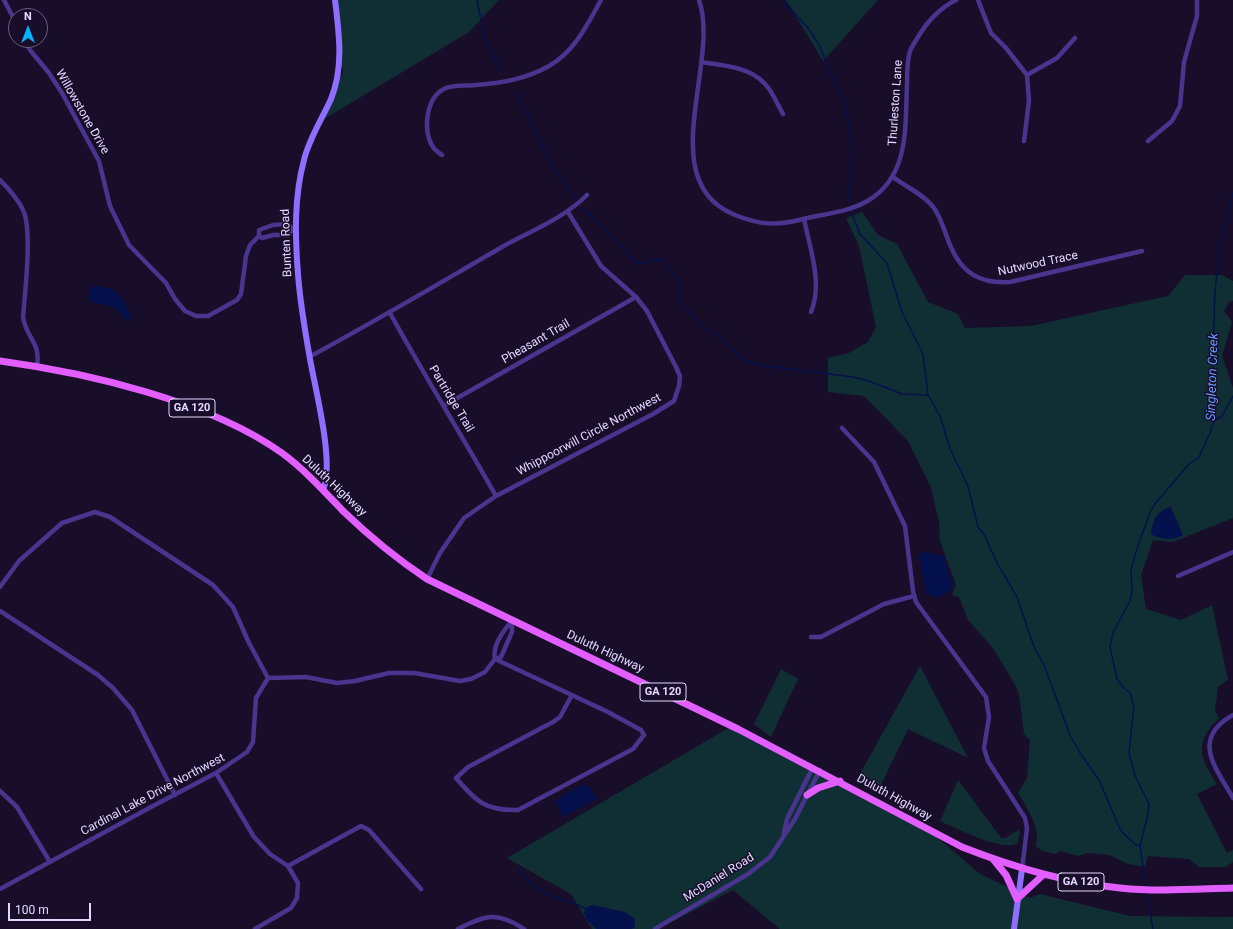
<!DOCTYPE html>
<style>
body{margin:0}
#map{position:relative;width:1233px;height:929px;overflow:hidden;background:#180e2a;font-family:Roboto,sans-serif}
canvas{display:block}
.north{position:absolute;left:8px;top:8px;width:40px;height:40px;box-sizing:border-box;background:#180e2a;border:1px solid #695e7f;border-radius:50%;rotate:0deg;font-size:11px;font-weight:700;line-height:16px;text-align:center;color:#e3d7ff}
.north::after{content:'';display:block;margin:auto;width:14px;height:18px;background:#03b3ff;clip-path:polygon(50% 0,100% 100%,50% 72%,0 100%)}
.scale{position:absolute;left:8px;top:903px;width:83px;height:18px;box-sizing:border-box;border:2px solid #e3d7ff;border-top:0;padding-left:5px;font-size:12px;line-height:14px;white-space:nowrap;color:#e3d7ff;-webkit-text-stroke:3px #180e2a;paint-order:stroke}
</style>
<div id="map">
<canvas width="1233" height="929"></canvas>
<div class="north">N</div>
<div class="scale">100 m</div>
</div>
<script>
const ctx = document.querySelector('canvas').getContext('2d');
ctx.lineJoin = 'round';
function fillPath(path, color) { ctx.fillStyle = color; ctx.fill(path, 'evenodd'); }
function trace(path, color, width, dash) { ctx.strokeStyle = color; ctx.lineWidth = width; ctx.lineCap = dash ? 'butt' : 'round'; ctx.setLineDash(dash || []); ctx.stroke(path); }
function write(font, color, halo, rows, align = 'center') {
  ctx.font = font + ' Roboto,sans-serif'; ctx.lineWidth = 3; ctx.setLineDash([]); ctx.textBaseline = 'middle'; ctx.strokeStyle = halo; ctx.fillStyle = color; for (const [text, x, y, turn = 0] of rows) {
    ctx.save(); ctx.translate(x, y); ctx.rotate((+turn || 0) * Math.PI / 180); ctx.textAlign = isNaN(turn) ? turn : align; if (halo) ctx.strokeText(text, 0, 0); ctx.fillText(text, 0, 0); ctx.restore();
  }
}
fillPath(new Path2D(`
 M333 0H499L469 32 324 119 343 72Z
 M786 0H878L823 61Z
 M862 212 878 235 897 244 928 302 958 314 965 328 1031 326 1168 296 1185 275H1222L1233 281V301L1229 302 1224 311 1232 322 1222 356 1233 388V518L1173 542 1153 540 1141 575 1146 609 1181 620 1212 605 1228 680 1218 687 1215 711 1219 718C1194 743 1199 756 1217 784L1197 794 1227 853 1233 850V862L1225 867H1199L1189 859 1148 856 1145 867 1128 864 1109 855 1088 853 1078 856 1061 851 1055 854 1042 851 1036 846C1040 825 1028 811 1018 793L1027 778 1030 740 1024 734 1019 694 1014 683 993 648 968 620 959 597 952 595 956 585 940 541 939 523 931 487 908 441 864 396 828 392V358L849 353 868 342 876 327 859 246 846 218Z
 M920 666 968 758 908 729 878 791 856 781Z
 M781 669 798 679 771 737 754 724Z
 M732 726 933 834 980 874 1030 898 1040 894 1130 916 1233 917V929H780L733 890 658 929H592L571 894 507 858Z
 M958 780 1001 838H1005L1020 829 1018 843C1004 853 956 828 940 821Z`), '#102f35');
fillPath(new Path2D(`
 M95 286C120 288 121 297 132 318L126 322C116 303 110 306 90 302L88 298 90 288Z
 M1171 507 1183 535C1174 541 1161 540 1151 534 1153 520 1156 511 1171 507Z
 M924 552 944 556 952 584 951 590 938 598 926 594 920 559V555Z
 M582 785H588L597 799 563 817 556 802 557 799Z
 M593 905 625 912 635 919V926L632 929H596L587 920 584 912 589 906Z`), '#05114c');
trace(new Path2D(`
 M477 0 485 39 490 52 502 70
 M782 0 808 28 820 46 829 71 843 98 850 127 852 150 848 201
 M517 92C530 119 541 147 556 172 562 182 571 190 576 199
 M581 208 599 223 637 264 661 259 680 281V302L704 327 723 340 742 359 750 362 764 366 853 377 869 381 902 394 928 395
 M852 214 860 234 887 263 902 312 923 354 928 395 940 416 950 449 968 486 978 527 984 534 997 563 1017 597 1034 647 1044 665 1070 735 1080 753 1099 780 1121 831 1136 845 1140 846
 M1214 421 1222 416 1233 396
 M518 868C540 901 556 893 586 909
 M1146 887 1140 846 1148 814 1149 804 1135 776 1129 753 1134 706 1130 693 1124 688 1117 679 1110 647 1113 633 1130 601 1132 591 1131 571 1134 558 1149 515 1154 505 1188 465 1199 457 1210 433 1214 421 1213 353 1215 291 1220 245 1233 193
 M1147 892 1153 929`), '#05114c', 1.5);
trace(new Path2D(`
 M4 0 16 23
 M699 0C721 62 652 182 735 215 760 225 777 226 803 219 824 214 850 212 869 200 910 175 905 125 907 84 907 74 907 61 910 51 914 42 920 34 926 25 933 16 945 5 956 0
 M978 0 991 33 1006 48 1027 75 1029 101 1024 141
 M25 40 30 50 49 73 62 93 99 161 110 206 129 245 166 283 175 299 185 311 196 316H208L237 300 241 294 246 256 250 245 259 236V230L273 225 288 224 293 229H296
 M701 62C722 65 751 67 765 84 773 92 777 104 783 114
 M1027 75 1057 58 1075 38
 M1148 141 1172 121 1180 106 1184 62 1197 16V0
 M442 155C439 153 435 150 433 147 422 131 426 96 446 88 454 85 467 86 476 85 502 83 526 79 549 66 575 51 587 25 601 0
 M893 177C906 187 925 195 934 208 942 220 945 233 950 245 962 274 981 284 1010 282L1142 251
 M0 180C10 190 19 200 24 212 32 233 25 293 23 317 26 338 41 342 37 366
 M804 219C810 249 823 283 811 312
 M259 236 262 238 273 235H288L293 229
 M390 313C424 375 461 434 496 496
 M309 357C374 322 438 284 502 247 531 231 564 218 587 195
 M445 405 636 297
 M842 428 874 462 905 526 913 591 916 602 986 697 989 717 984 748 988 761 1025 818 1027 828 1022 869
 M1178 576 1233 552
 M427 579 440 553 464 518 496 496 653 414 674 401 679 386 680 376 676 367 647 311 636 297 601 266 568 212
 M0 587 19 561 62 523 95 512 110 517 213 585 233 607 249 643 268 678
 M0 611 98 675 113 688 132 710 175 795
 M811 637H821L884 604 914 596
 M495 659 608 712 641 730 644 735 633 749 518 810C485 811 476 801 456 778L468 767 553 722 560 717 572 695
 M495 659C492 645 503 631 512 621
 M268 678 306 677 337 683 355 681 389 673H414L460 681 471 679 485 672 495 659 501 657 512 632V621
 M1233 715C1190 739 1216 768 1233 798
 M216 773 254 837 270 854 288 866 298 883 297 898 291 908 255 929
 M0 791 17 807 50 862
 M784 833 787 819 813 767
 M288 866 361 826 369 830 421 889
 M0 889 151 807 216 773 247 752 253 742 256 698 268 678
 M458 929C485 915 497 911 524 929
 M655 929 748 874 770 857 795 819 820 770`), '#49348e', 4.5);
trace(new Path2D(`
 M323 490C335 464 315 388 310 359 305 331 300 302 298 274 295 236 294 197 304 160 309 139 322 119 331 99 344 67 339 33 335 0
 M1014 929 1022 869`), '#8f6eff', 6);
trace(new Path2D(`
 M0 361C88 373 209 401 282 453 304 469 324 491 343 511 369 536 397 559 427 579L738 729 962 847C1013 867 1066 883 1120 888 1158 892 1196 889 1233 888
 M807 795 818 788 840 781
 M993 859 1006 875 1017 899 1043 875`), '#e35eff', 7);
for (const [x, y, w] of [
 [192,408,46],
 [663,692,46],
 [1081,882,46]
]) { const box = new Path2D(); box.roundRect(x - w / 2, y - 9, w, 18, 3); ctx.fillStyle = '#180e2a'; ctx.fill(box); trace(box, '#e3d7ff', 1); }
write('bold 11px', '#e3d7ff', null, [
 ["GA 120",192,408],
 ["GA 120",663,692],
 ["GA 120",1081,882]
]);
write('12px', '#e3d7ff', '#180e2a', [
 ["Thurleston Lane",896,103,-86],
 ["Willowstone Drive",82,112,60],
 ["Bunten Road",287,243,-92],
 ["Nutwood Trace",1038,264,-12],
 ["Pheasant Trail",536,342,-30],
 ["Partridge Trail",451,399,59],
 ["Whippoorwill Circle Northwest",589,435,-28],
 ["Duluth Highway",334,486,43],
 ["Duluth Highway",605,652,25],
 ["Cardinal Lake Drive Northwest",153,795,-28],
 ["Duluth Highway",894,798,29],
 ["McDaniel Road",719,878,-32]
]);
write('italic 13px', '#6599ff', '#180e2a', [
 ["Singleton Creek",1213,377,-88]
]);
</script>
